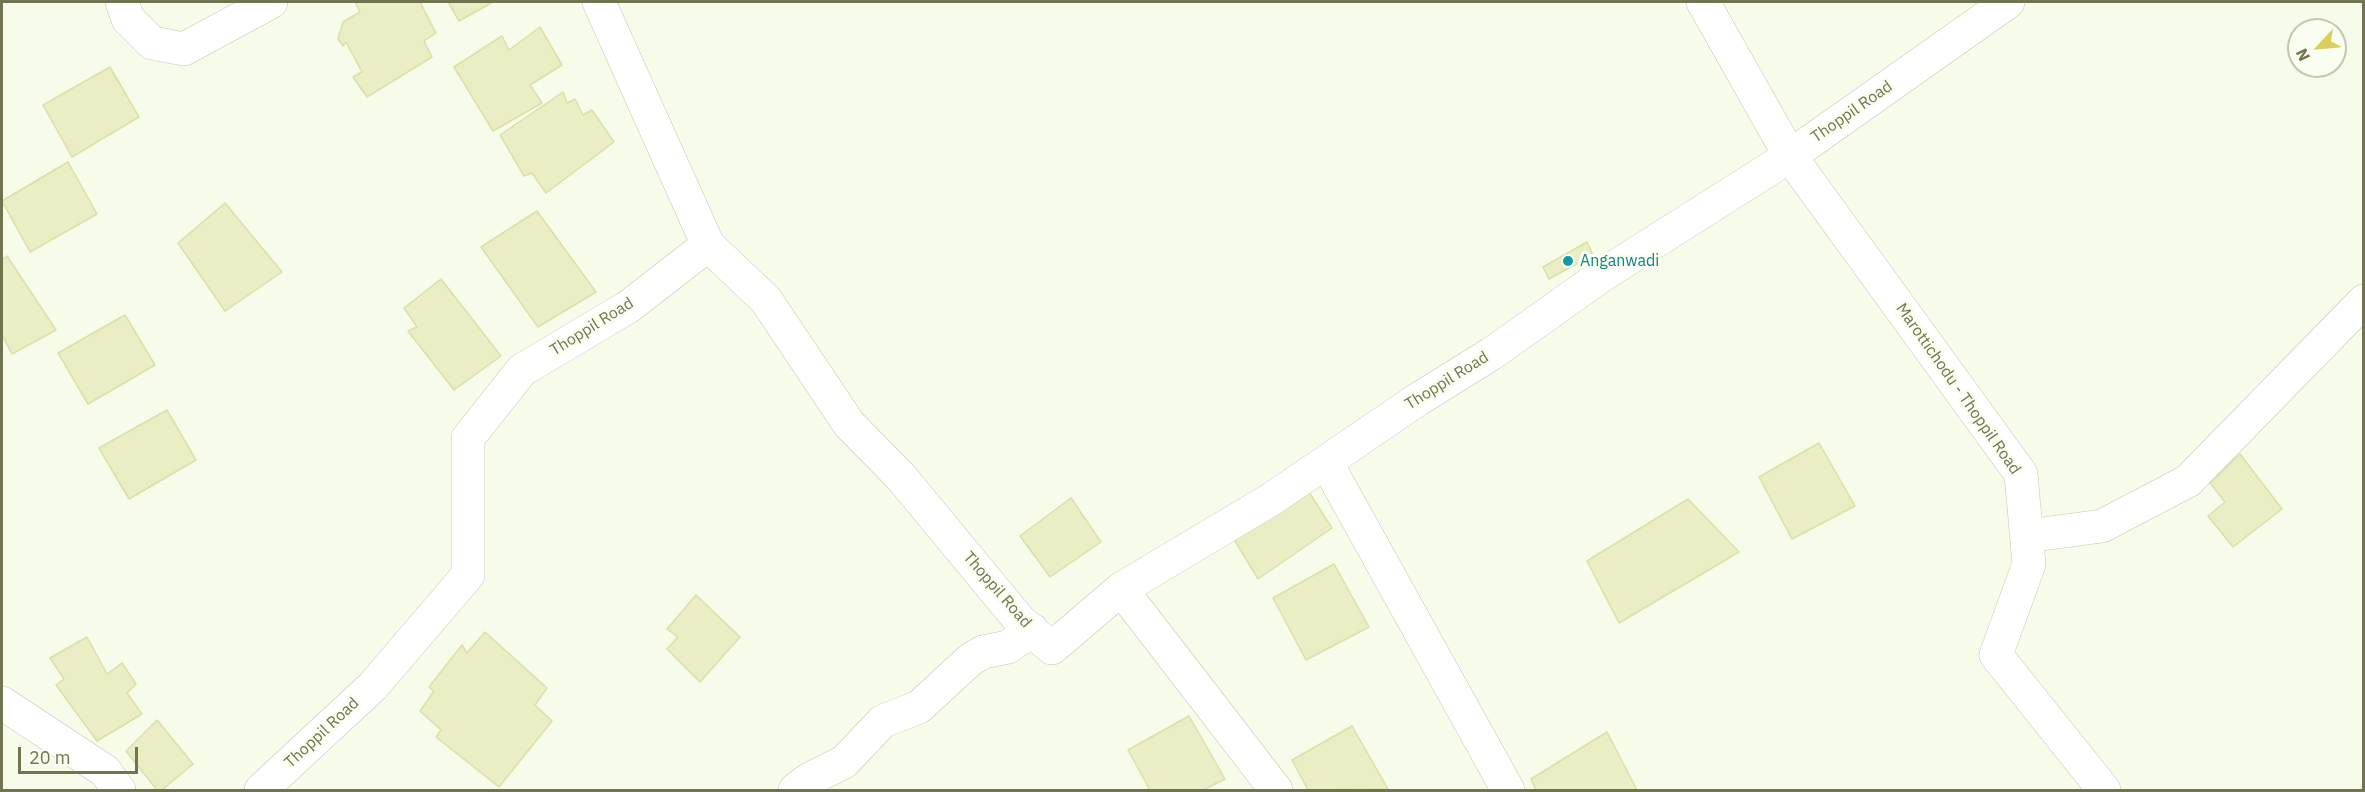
<!DOCTYPE html>
<style>
body{margin:0}
#map{position:relative;width:2365px;height:792px;overflow:hidden;background:#f6fbea;font-family:"IBM Plex Sans",sans-serif}
canvas{display:block}
.frame{position:absolute;inset:0;border:3px solid #72744f;pointer-events:none}
.north{position:absolute;left:2287px;top:18px;width:60px;height:60px;box-sizing:border-box;background:#fafef0;border:2px solid #c4c7b0;border-radius:50%;rotate:244deg;font-size:16px;font-weight:700;line-height:24px;text-align:center;color:#72744f}
.north::after{content:'';display:block;margin:auto;width:21px;height:27px;background:#dacf5a;clip-path:polygon(50% 0,100% 100%,50% 72%,0 100%)}
.scale{position:absolute;left:18px;top:747px;width:120px;height:27px;box-sizing:border-box;border:3px solid #72744f;border-top:0;padding-left:8px;font-size:18px;line-height:21px;white-space:nowrap;color:#72744f;-webkit-text-stroke:4px #fafef0;paint-order:stroke}
</style>
<div id="map">
<canvas width="2365" height="792"></canvas>
<div class="frame"></div>
<div class="north">N</div>
<div class="scale">20 m</div>
</div>
<script>
const ctx = document.querySelector('canvas').getContext('2d');
ctx.lineJoin = 'round';
function fillPath(path, color) { ctx.fillStyle = color; ctx.fill(path, 'evenodd'); }
function trace(path, color, width, dash) { ctx.strokeStyle = color; ctx.lineWidth = width; ctx.lineCap = dash ? 'butt' : 'round'; ctx.setLineDash(dash || []); ctx.stroke(path); }
function write(font, color, halo, rows, align = 'center') {
  ctx.font = font + ' "IBM Plex Sans",sans-serif'; ctx.lineWidth = 6; ctx.setLineDash([]); ctx.textBaseline = 'middle'; ctx.strokeStyle = halo; ctx.fillStyle = color; for (const [text, x, y, turn = 0] of rows) {
    ctx.save(); ctx.translate(x, y); ctx.rotate((+turn || 0) * Math.PI / 180); ctx.textAlign = isNaN(turn) ? turn : align; if (halo) ctx.strokeText(text, 0, 0); ctx.fillText(text, 0, 0); ctx.restore();
  }
}
const building = new Path2D(`
 M355 2H420L436 33 424 41 432 57 367 97 353 77 362 72 346 42 343 46 338 39 343 22 360 12Z
 M448 2H493L459 21Z
 M540 27 562 65 530 85 542 103 493 131 454 67 502 36 509 50Z
 M110 67 139 117 72 157 43 105Z
 M563 92 567 103 575 99 583 115 592 110 614 142 546 193 532 173 524 176 500 135Z
 M68 162 97 214 30 252 2 201Z
 M225 203 282 272 225 311 178 243Z
 M537 211 596 292 538 327 481 247Z
 M1587 242 1593 255 1549 279 1543 267Z
 M7 256 56 330 12 354 2 335V260Z
 M441 279 501 356 454 390 408 331 417 327 404 308Z
 M125 315 155 365 88 404 58 353Z
 M167 410 196 460 129 499 99 448Z
 M1819 443 1855 506 1792 539 1759 477Z
 M2240 454 2282 509 2233 547 2208 516 2225 502 2210 483Z
 M1305 486 1332 528 1258 579 1232 536Z
 M1071 498 1101 542 1050 577 1020 536Z
 M1688 499 1739 552 1619 623 1587 561Z
 M1334 564 1369 627 1306 660 1273 598Z
 M696 595 740 637 700 682 667 649 678 637 667 629Z
 M485 632 547 688 535 705 552 721 499 787 436 737 441 730 420 711 434 691 429 687 462 645 467 653Z
 M87 637 107 674 122 663 136 684 127 693 142 714 97 741 56 685 64 679 50 658Z
 M1189 716 1225 779 1203 790H1150L1128 750Z
 M157 720 193 764 162 790H157L126 751Z
 M1352 726 1388 789 1308 790 1292 760Z
 M1607 732 1637 790H1536L1531 779Z`);
fillPath(building, '#ebeec4');
trace(building, '#dbe0a5', 1.5);
const street = new Path2D(`
 M122 2 128 19 152 43 184 49 271 2
 M599 2 708 245
 M1703 2 1790 156 2021 474 2029 564 1996 655 2104 790
 M1326 462 1508 790
 M2027 536 2102 526 2188 481 2364 301
 M1121 589 1276 790
 M2 703 105 771 119 790
 M261 790 373 686 468 575V438L522 370 628 307 708 245 766 300 849 424 901 477 1021 622 1052 648 1121 589 1270 500 1417 400 1491 354 1604 274 1790 156 2008 2
 M795 790 808 780 844 762 883 721 919 707 971 659 983 652 1008 647 1032 630`);
trace(street, '#c4c8ab', 34);
trace(street, '#fff', 33);
for (const [x, y, r, color] of [
 [1568,261,6,"#0f9aa8"]
]) { const dot = new Path2D(); dot.arc(x, y, r, 0, 2 * Math.PI); ctx.fillStyle = color; ctx.fill(dot); trace(dot, '#fafef0', 2); }
write('16px', '#72744f', '#fafef0', [
 ["Thoppil Road",1852,112,-35],
 ["Thoppil Road",592,327,-32],
 ["Thoppil Road",1447,381,-32],
 ["Marottichodu - Thoppil Road",1958,389,55],
 ["Thoppil Road",997,590,49],
 ["Thoppil Road",322,733,-43]
]);
write('16px', '#0d838f', '#fafef0', [
 ["Anganwadi",1580,261]
], 'left');
</script>
